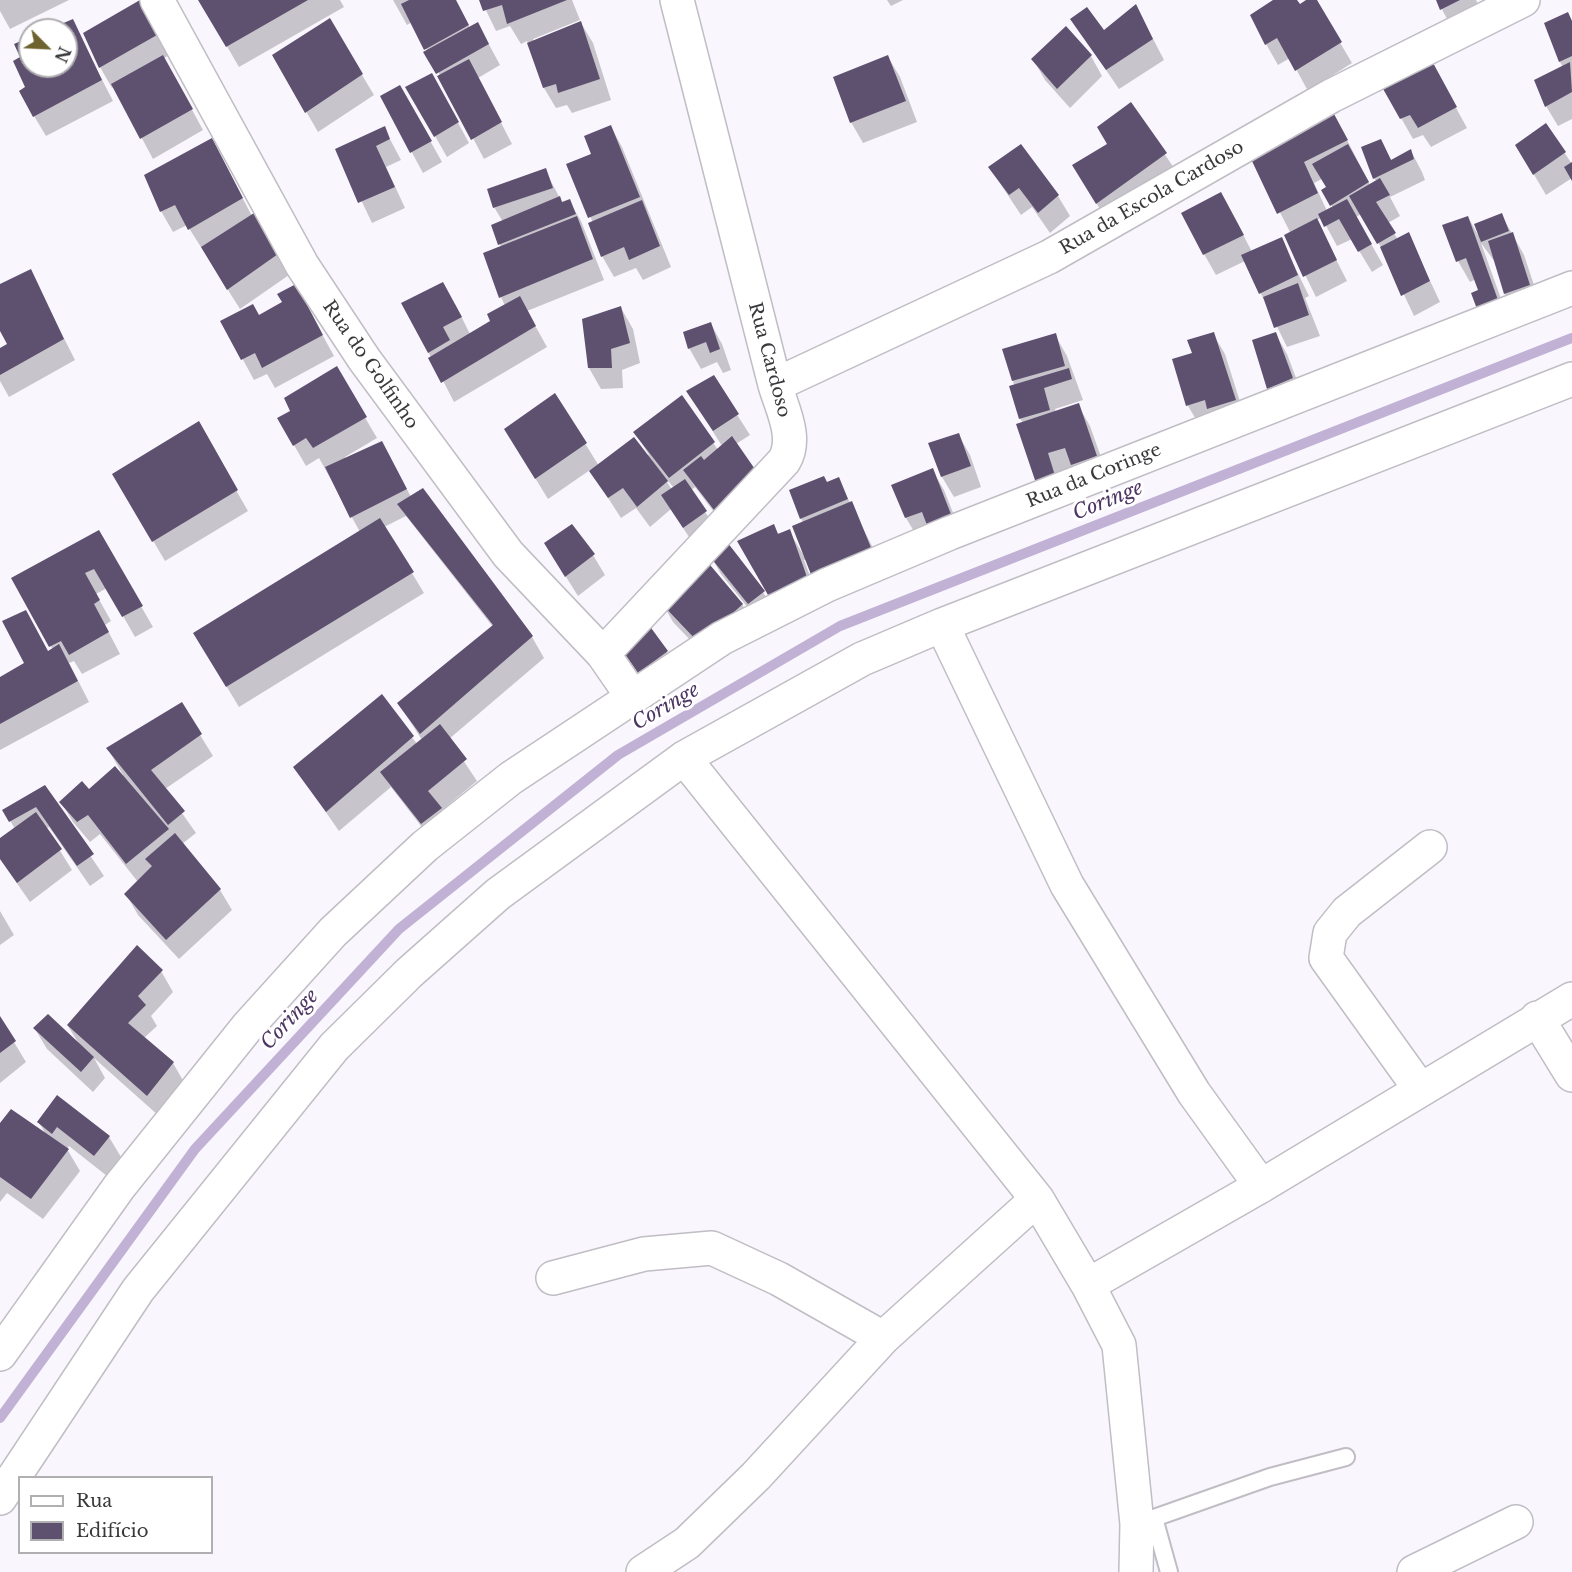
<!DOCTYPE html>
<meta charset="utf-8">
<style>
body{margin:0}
#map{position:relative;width:1572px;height:1572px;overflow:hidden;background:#f9f6fe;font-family:"Libre Baskerville",serif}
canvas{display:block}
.legend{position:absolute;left:18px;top:1476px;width:195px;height:78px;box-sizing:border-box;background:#fff;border:2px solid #b0afb1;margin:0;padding:8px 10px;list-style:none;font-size:18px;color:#39383b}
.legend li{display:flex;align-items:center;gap:12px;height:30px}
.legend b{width:30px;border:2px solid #b0afb1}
.north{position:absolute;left:18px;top:18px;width:60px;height:60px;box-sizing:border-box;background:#fff;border:2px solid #b0afb1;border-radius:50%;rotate:114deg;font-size:16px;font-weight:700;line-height:24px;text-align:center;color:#39383b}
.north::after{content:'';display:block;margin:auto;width:21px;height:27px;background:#6e622f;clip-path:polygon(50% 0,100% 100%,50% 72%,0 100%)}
</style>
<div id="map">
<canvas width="1572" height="1572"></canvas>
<ul class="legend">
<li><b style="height:8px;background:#fff"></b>Rua</li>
<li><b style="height:16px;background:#5e506f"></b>Edifício</li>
</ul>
<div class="north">N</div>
</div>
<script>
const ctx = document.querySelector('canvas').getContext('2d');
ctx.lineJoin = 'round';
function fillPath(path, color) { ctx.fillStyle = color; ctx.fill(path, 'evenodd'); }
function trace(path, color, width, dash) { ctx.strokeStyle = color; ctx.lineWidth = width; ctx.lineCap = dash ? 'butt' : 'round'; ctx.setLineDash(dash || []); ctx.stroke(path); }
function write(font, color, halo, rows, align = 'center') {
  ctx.font = font + ' "Libre Baskerville",serif'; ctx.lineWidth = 6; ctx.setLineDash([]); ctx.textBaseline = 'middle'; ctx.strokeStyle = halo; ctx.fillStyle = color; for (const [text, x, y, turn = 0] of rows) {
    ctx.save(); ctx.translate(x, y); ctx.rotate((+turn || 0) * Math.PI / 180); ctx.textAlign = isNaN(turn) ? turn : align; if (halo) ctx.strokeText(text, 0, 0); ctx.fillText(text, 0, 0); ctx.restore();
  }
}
fillPath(new Path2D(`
 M0 0H69L10 29 0 11Z
 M142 0 175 52 164 58 203 130 153 159 114 86 112 88 100 67Z
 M200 0H340L344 7 239 67Z
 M393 0H455L470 28 478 24 500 65 478 78 512 144 484 159 412 22 407 25Z
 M481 0H572L580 20 533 39 534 41 581 23 593 43 611 100 572 113 567 105 556 108 544 88 527 41 521 44 510 26 496 31Z
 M887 0H903L891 6Z
 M1275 0H1296L1299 6 1309 0H1315L1352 63 1308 91 1290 58 1278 65 1266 44Z
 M1437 0H1476L1483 15 1453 30Z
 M1136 6 1164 60 1119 89 1072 20 1104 32Z
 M72 21 113 101 46 136 34 116 22 58 30 39V66H66V30H51Z
 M1572 22V119L1558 126 1546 106 1563 67 1560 62Z
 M274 56 362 75 374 95 318 132Z
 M1091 56 1102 76 1070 108 1045 80 1033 59Z
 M888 57 900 77 917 122 863 143 851 122Z
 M1443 84 1467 128 1431 147 1423 135 1413 139 1384 88Z
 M400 87 442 162 423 173 382 97Z
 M407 87 443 95 469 143 447 157Z
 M1131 104 1178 174 1109 224 1086 186Z
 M1546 125 1572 164V178L1546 195 1529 166Z
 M611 127 622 147 671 267 643 280 636 268 614 277 602 256 593 223 568 164 593 155Z
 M384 128 401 160 386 167 405 208 372 223 337 149Z
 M1345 136 1370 185 1377 182 1374 178 1380 141 1392 161 1411 151 1422 172 1425 180 1390 197 1400 216 1388 223 1398 240 1408 234 1440 302 1414 316 1385 254 1361 214 1356 217 1383 265 1372 272 1352 239 1337 246 1322 218 1316 220 1347 281 1316 297 1286 236 1291 234 1253 159ZM1322 179 1328 188 1323 191 1333 208 1327 211 1314 183Z
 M1020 146 1058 196 1070 216 1050 233 1032 207 1021 215 990 168Z
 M223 161 252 216 289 275 240 309 187 225 173 232 161 211Z
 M545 170 563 204 569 201 581 221 604 280 527 311 547 347 454 402 403 303 455 304 470 334 492 321 505 306 501 297V247L493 226 503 222 494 207Z
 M1501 214 1524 255 1541 306 1517 314 1505 294 1495 262 1481 243 1509 321 1480 290 1476 279 1470 282 1458 261 1444 226 1468 217 1478 235Z
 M1233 215 1252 252 1281 239 1309 296 1305 298 1320 336 1287 347 1245 261 1216 275 1204 254Z
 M30 271 75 360 9 397 0 381V349L9 345 0 328V286Z
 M307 307 334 356 275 388 267 374 254 380 222 321Z
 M621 308 633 329 640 363 622 370 623 388 601 389 589 368Z
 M711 324 722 344 731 370 723 373 717 362 701 369 689 348Z
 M1275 333 1287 354 1304 399 1280 409 1268 388 1253 341Z
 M1213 334 1225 354 1246 421 1200 426 1188 406 1174 360 1194 354Z
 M1055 335 1067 356 1083 400 1055 409 1056 413 1078 405 1090 426 1108 477 1068 503 1020 418 1013 380Z
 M336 368 377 438 345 457 346 459 393 463 411 497 532 637 544 658 449 739 477 781 442 810 453 829 434 843 391 787 339 831 295 768 382 696 417 744 422 740 399 704 493 627 406 516 384 527 424 593 239 707 207 654 360 532 319 458 306 466 279 419 292 412Z
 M713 377 750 435 736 444 727 529 695 487 691 490 718 532 696 548 671 509 650 527 636 508 621 518 590 470 548 499 518 450 555 395 599 466 649 455 635 432 682 397 718 450 722 446 688 392ZM668 481 674 488 672 490 667 482Z
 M198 424 248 511 165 561 114 474Z
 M958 434 970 455 981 487 954 497 942 477 930 444Z
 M932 470 944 490 965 543 918 538 906 518 893 486Z
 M838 479 873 548 804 560 818 598 781 615 740 541 789 531 804 556 803 523 791 491Z
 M98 532 153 627 135 637 107 588 96 594 111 621 105 625 120 654 82 674 74 661 69 663 89 702 0 750V679L53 650 13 579Z
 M709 553 763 592 775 612 760 623 721 574Z
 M593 555 605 575 578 596 558 564Z
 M661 601 742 604 754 625 712 663 673 622Z
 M620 644 667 652 679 672 651 693Z
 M181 704 213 756 165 789 196 833 182 844 220 890 232 910 179 959 138 915 126 894 138 882 100 834 90 842 73 822 61 802 123 775 108 749Z
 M44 787 104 876 90 886 49 827 46 828 72 870 30 902 0 859V840L15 829 4 810Z
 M0 911 14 935 0 945Z
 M161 971 173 992 151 1016 157 1026 144 1038 173 1063 185 1084 159 1116 94 1058 105 1078 93 1092 47 1049 35 1029 79 1044 68 1026Z
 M0 1019 26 1062 0 1083Z
 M39 1122 109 1137 121 1157 107 1176 69 1146 67 1149 80 1171 43 1219 7 1193 0 1202V1126L46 1135Z`), '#0003');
trace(new Path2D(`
 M0 1418 195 1149 399 929 618 755 840 626 1572 338`), '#c1b1d4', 10);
fillPath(new Path2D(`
 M140 0H149L164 31 99 68 83 33Z
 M198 0H308L226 47Z
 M409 0H456L469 25 424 50 401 4Z
 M479 0H567L507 24 502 5 483 11Z
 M1273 0H1297L1300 4 1306 0H1317L1342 42 1295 71 1277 38 1265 45 1250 15Z
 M1436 0H1460L1440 10Z
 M1136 4 1153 39 1106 70 1070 19 1087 7 1104 30Z
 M1568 12 1572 21V56L1559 62 1544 23Z
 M330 18 363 74 305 113 272 55Z
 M73 19 102 80 33 117 19 91 25 87 13 61 20 57 14 44 30 37V66H66V30H47Z
 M581 21 600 79 558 93 556 84 543 88 527 43Z
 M478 22 489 44 436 74 423 52Z
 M1066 26 1092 55 1057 89 1031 59Z
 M163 55 193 109 140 139 111 84Z
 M888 55 906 101 850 123 833 77Z
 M469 59 502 122 471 140 437 76Z
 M1432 61 1457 107 1418 128 1410 115 1400 119 1382 87Z
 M1570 62 1572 92 1545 107 1534 80Z
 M432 73 459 122 434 137 405 87Z
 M400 85 432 141 410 153 380 96Z
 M1131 102 1167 153 1096 204 1072 165 1107 144 1097 127Z
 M1334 114 1348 140 1304 162 1318 193 1277 214 1251 159Z
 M1546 123 1566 152 1533 175 1515 145Z
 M611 125 640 197 588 218 566 164 591 154 584 136Z
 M385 126 390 139 376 146 395 187 358 203 335 149Z
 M212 138 243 198 188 230 175 205 160 212 144 175Z
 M1381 139 1391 160 1411 149 1414 159 1373 179 1361 147Z
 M1021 144 1059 195 1038 213 1019 188 1009 195 988 167Z
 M1348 144 1369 182 1330 206 1321 190 1326 187 1312 164Z
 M1572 162V181L1564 167Z
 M546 168 553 188 493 208 487 189Z
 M1380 178 1390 195 1376 202 1396 233 1377 244 1349 196Z
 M1221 192 1244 235 1203 255 1181 213Z
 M560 196 562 202 570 199 576 214 498 245 491 225Z
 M1347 199 1372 244 1358 252 1339 219 1324 227 1318 214Z
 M642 200 660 246 629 260 624 247 601 257 588 223Z
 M254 213 278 254 227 290 201 247Z
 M1502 213 1509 231 1481 242 1474 224Z
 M577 216 593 259 499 298 483 253Z
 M1468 216 1498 300 1477 309 1471 293 1478 290 1466 258 1456 262 1442 225Z
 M1317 218 1337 260 1303 277 1284 235Z
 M1409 232 1430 281 1401 296 1380 247Z
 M1513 232 1530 285 1504 294 1488 241Z
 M1282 237 1298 275 1259 294 1241 255Z
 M31 269 64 339 0 375V348L7 344 0 331V284Z
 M443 282 462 317 443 327 450 340 428 353 401 303Z
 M1298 283 1309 315 1274 328 1263 297Z
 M296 284 323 335 262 368 255 353 241 360 220 321 253 304 259 315 282 302 277 294Z
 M520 296 536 326 441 383 428 358 490 321 487 314Z
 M621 306 630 343 611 349 612 368H588L582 319Z
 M711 322 720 349 710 353 706 342 688 349 683 332Z
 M1214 332 1236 400 1207 409 1205 400 1186 406 1172 359 1192 353 1187 340Z
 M1276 332 1293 378 1267 389 1252 340Z
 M1056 333 1065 366 1012 381 1002 349Z
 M337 366 367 417 313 448 306 438 293 446 277 418 290 411 284 398Z
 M1069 368 1072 379 1044 388 1050 410 1019 419 1009 386Z
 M714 375 739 414 713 431 686 391Z
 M555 393 587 443 535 479 504 429Z
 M682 395 715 442 669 478 633 432Z
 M1079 403 1097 456 1071 465 1065 448 1048 453 1057 482 1038 489 1016 424Z
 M199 421 238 490 152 542 112 474Z
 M959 433 971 466 941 477 928 443Z
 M732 436 759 475 714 510 683 470 701 456 704 460Z
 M634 437 668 481 637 507 623 488 608 498 589 471Z
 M382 441 407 489 350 518 325 467Z
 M933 468 954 522 930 533 922 512 905 518 891 485Z
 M824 476 827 482 839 477 848 499 800 519 789 490Z
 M685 479 707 511 683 528 661 495Z
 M423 488 533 636 420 734 397 703 493 625 397 504Z
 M852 501 872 550 812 577 792 526Z
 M380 518 414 572 226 687 193 633Z
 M572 524 595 554 565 577 544 543Z
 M774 524 778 534 790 529 807 577 768 595 737 541Z
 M99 530 143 606 122 617 94 569 85 573 100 600 94 604 109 632 69 655 61 641 49 647 11 578Z
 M724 538 765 591 748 604 707 553Z
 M705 559 743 604 699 643 659 601Z
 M26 610 48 651 59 644 78 681 0 724V677L24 663 2 621Z
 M646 621 668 651 638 673 618 644Z
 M382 694 414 736 326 812 293 767Z
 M182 702 202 734 151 770 185 811 168 825 106 748Z
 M440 724 467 759 428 791 442 808 421 824 380 772Z
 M115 766 169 829 126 864 88 815 77 822 59 802 82 781 89 789Z
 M45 785 94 854 77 866 36 807 9 822 2 810Z
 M36 812 62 849 17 883 0 859V838Z
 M175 833 221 889 166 940 124 894 152 866 145 859Z
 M137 945 163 970 138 996 146 1005 128 1023 174 1062 147 1096 67 1025Z
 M48 1014 94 1057 81 1072 33 1028Z
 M0 1016 16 1041 0 1053Z
 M57 1095 110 1136 94 1156 57 1127 52 1134 37 1122Z
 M11 1109 69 1149 31 1199 0 1177V1123Z`), '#5e506f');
const lane = new Path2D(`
 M1154 1518 1169 1572
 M1137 1524 1270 1477 1346 1457`);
const street = new Path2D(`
 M157 0 302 265 364 359 508 554 603 654 632 696
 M775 385 1049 257 1331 96 1523 0
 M942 625 1067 885 1194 1093 1261 1186
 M603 654 784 461C798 438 782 409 775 385L677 0
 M684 758 1037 1199 1088 1285 1119 1345 1137 1524 1136 1572
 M1537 1018 1572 1075
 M1420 1089 1326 958 1330 933 1347 912 1430 847
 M553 1278 644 1254 712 1248 779 1279 883 1338
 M1088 1285 1261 1186 1572 999
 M0 1354 119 1187 248 1026 333 932 425 846 511 778 722 638 827 585 950 533 1572 288
 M0 1498 138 1290 334 1047 409 973 498 894 684 758 862 659 942 625 1572 379
 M643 1572 687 1543 756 1476 883 1338 1037 1199
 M1414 1572 1516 1522`);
trace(lane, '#c0bdc4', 20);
trace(street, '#c0bdc4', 36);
trace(lane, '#fff', 16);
trace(street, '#fff', 33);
write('18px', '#39383b', '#fff', [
 ["Rua da Escola Cardoso",1152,198,-30],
 ["Rua Cardoso",769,360,75],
 ["Rua do Golfinho",370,365,55],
 ["Rua da Coringe",1094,476,-22]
]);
write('italic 20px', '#4d3564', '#fff', [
 ["Coringe",1108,501,-22],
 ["Coringe",666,707,-30],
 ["Coringe",290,1020,-47]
]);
</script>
